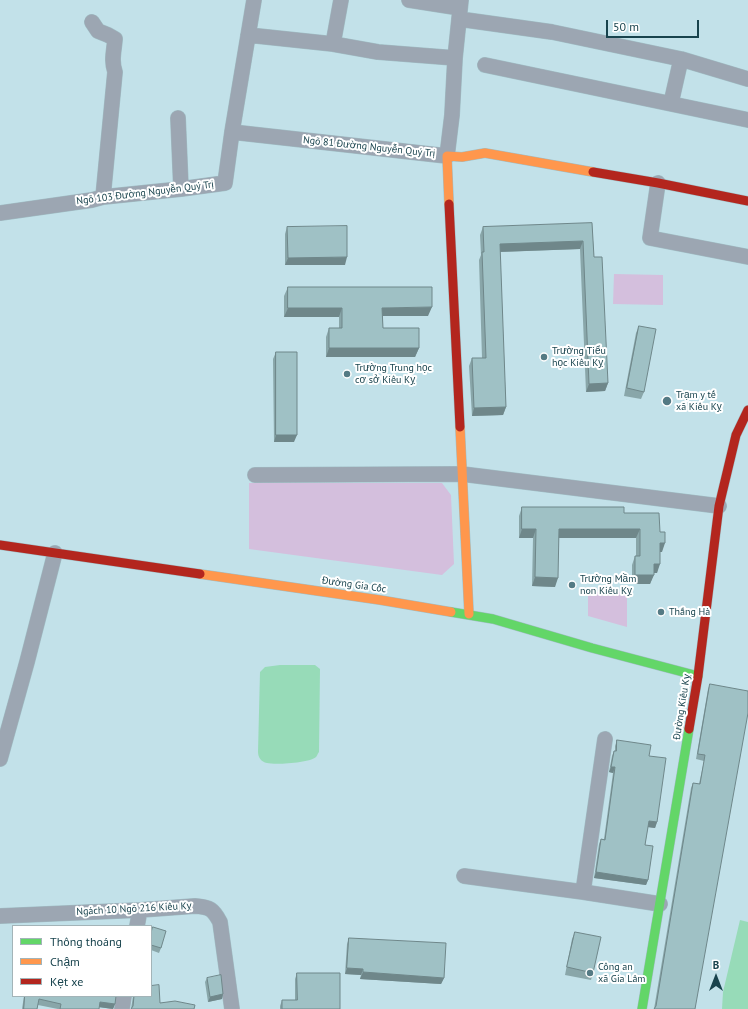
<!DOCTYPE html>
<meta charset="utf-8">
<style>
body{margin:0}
#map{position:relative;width:748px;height:1009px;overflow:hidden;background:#c2e1e9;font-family:"PT Sans",sans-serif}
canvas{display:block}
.legend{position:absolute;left:12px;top:925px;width:140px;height:72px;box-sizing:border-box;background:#fff;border:1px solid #a3b4b8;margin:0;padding:5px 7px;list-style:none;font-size:12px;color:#18434d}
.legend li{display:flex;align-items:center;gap:8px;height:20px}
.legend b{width:20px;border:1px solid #a3b4b8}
.north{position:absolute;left:696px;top:957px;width:40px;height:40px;-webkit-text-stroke:3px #fff;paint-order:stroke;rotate:0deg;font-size:11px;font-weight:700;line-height:16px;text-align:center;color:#18434d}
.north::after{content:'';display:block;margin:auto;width:14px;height:18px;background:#18434d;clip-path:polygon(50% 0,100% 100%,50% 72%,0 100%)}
.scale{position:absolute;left:606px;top:20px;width:93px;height:18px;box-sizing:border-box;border:2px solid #18434d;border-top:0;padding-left:5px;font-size:12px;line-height:14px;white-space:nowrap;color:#18434d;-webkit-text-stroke:3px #fff;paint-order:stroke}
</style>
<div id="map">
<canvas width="748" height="1009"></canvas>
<ul class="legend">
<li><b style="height:5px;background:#63d668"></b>Thông thoáng</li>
<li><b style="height:5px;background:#ff974d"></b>Chậm</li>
<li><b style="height:5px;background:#b3261e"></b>Kẹt xe</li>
</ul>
<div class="north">B</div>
<div class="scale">50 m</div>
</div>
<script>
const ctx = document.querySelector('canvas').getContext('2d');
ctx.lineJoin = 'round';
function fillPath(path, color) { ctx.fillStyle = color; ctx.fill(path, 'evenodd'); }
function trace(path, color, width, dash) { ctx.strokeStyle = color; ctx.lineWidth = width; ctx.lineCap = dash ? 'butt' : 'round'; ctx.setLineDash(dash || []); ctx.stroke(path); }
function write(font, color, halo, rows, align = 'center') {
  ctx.font = font + ' "PT Sans",sans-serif'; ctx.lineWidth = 4; ctx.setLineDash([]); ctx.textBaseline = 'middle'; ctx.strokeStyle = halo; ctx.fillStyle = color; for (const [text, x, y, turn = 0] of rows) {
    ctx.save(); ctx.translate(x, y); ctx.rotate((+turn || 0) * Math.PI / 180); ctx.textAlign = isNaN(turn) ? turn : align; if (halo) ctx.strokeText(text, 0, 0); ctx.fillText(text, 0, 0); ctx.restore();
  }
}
fillPath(new Path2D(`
 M614 274 663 275V305L613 304Z
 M249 483H442L451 495 454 564 442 575 249 549Z
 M588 592H627V627L588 616Z`), '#d4bfdd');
fillPath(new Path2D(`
 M280 665H315L320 669 319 752C318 753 317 756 316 757 310 763 275 765 267 763 261 762 258 757 258 752L260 672 265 667Z
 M740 920 748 922V1009H722L723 992Z`), '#97dbb8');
const street = new Path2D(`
 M341 0 333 44 378 52 455 58
 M409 0 460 8
 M459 19 552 32 681 59 748 79
 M92 22 98 31 108 35 115 39C114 52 111 60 115 72L103 197
 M248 35 333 44
 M485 65 748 120
 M671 103 681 59
 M178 118 181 189
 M232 132 447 156 452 115 455 58 461 0
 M658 183 650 238 748 257
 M0 213 92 200 103 197 181 189 225 183 232 132 254 0
 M255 475 462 474 719 506
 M605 739 583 892 660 904
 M0 759 27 662 55 553
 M464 876 583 892
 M0 916 140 910 195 906C210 907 213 909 220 922L232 1009
 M137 926 140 910
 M122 1009 124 996`);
const fast = new Path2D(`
 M451 612 493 619 592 648 698 676
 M642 1009 689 729`);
const slow = new Path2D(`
 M449 204 447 156 462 157 485 153 593 172
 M460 427 469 614
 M200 574 380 600 451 612`);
const jam = new Path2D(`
 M593 172 658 183 748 201
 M449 204 460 427
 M0 545 200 574
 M689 729 698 676 719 506 736 435 748 410`);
trace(street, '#a0bdc4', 16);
trace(fast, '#a0bdc4', 10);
trace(slow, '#a0bdc4', 10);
trace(jam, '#a0bdc4', 10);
trace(street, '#9ca6b2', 15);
trace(fast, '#63d668', 9);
trace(slow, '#ff974d', 9);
trace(jam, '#b3261e', 9);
fillPath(new Path2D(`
 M592 223 594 257 608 383 605 391 586 392 580 249 500 252 506 407 503 415 472 416 469 366 472 358H482L479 260 481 255 480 235 483 227Z
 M287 227 345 265H285V234Z
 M288 287 428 316H383V328L419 348 415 357H326V337L329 328H339V317H284V296Z
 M639 326 644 392 641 399 624 396 636 333Z
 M276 352 294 442H274L273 359Z
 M522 507 624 513 660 532 662 552H660L657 573H654L650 584H632V565L635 556H636V538H559L555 587 532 586 533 538H519V516Z
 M710 684 695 1009H654L691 788 693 783 699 784 704 761 696 759 708 689Z
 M617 740 649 756 657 822 655 828 648 827 645 845 648 880 646 885 594 878 599 844 601 839H604L613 773 609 772 612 756 614 751H615V746Z
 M151 932 161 948 159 953 151 950Z
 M575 932 593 973 591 980 565 975 572 939Z
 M349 938 444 978 441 984 360 979 361 975 345 974 347 944Z
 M297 973 340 1009H280V1006L282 1000H295V979Z
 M207 978 223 994 222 999 208 1002 205 982Z
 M24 996H116L115 1004 113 1009 99 1007V1009H58L38 1005 37 1009H22Z
 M133 996H151L160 1003 131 1009Z`), '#89a6a9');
fillPath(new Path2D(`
 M583 241 580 249 497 252 500 244Z
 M347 257 345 265H285L288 258Z
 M432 307 428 316H379L382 308Z
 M288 308H342L339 317H284Z
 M329 348H419L415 357H326Z
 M608 383 605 391 586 392 589 384Z
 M506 407 503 415 472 416 474 408Z
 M276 435H297L294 442H274Z
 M522 529H536L533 538H519Z
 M559 529H640L636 538H556Z
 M660 543H665L662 552H657Z
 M654 564H660L657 573H650Z
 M635 575H654L650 584H632Z
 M535 577 558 578 555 587 532 586Z
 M611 767H615L613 773 609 772Z
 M649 821 657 822 655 828 647 827Z
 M596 872 648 880 646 885 594 878Z
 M347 968 363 969 361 975 345 974Z
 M363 972 444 978 441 984 360 979Z
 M223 994 222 999 208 1002 210 997Z
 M100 1002 115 1004 113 1009 98 1007Z`), '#6f878a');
const building = new Path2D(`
 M592 223 594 257H602L608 383 589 384 583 241 500 244 506 407 474 408 472 358H486L482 252H484L483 227Z
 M347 226V257L288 258 287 227Z
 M288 287H432V307L382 308 383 328H419V348H329V328H342V308H288Z
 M639 326 656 329 644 392 627 388Z
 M276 352H297V435H276Z
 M522 507H624V513H659L660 532H665V543H660V564H654V575H635V556H640V529H559L558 578 535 577 536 529H522Z
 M710 684 748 691V713L695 1009H654L656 1006 693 783 700 784 705 755 698 754Z
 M617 740 651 745 649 756 666 758 657 822 649 821 645 845 653 846 648 880 596 872 601 839 605 840 615 767H611L614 751H616Z
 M153 927 166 931 161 948 151 945V933Z
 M575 932 601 937 593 973 567 967Z
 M349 938 446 943 444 978 363 972V969L347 968Z
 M297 973H340V1009H282V1000H297Z
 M221 975 223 994 210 997 207 978Z
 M159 985 160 1003 175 1001 195 1005 194 1009H131L133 1006 134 996H151V986Z
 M25 996H116L115 1004 100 1002 99 1009H60L61 1004 39 999 37 1009H24Z`);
fillPath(building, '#9fc1c5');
trace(building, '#6f878a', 1);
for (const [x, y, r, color] of [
 [544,357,4,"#547a84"],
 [347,374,4,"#547a84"],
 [667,401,5,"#547a84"],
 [572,585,4,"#547a84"],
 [661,612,4,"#547a84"],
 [590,973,4,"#547a84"]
]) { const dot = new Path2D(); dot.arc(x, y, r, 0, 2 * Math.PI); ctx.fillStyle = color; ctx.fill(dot); trace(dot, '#fff', 1.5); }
write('10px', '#18434d', '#fff', [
 ["Ngõ 81 Đường Nguyễn Quý Trị",369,147,6],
 ["Ngõ 103 Đường Nguyễn Quý Trị",145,193,-7],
 ["Đường Gia Cốc",354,585,8],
 ["Đường Kiêu Kỵ",682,707,-81],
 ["Ngách 10 Ngõ 216 Kiêu Kỵ",134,909,-3]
]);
write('10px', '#18434d', '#fff', [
 ["Trường Tiểu",552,351],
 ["học Kiêu Kỵ",552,363],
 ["Trường Trung học",355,368],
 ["cơ sở Kiêu Kỵ",355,380],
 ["Trạm y tế",676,395],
 ["xã Kiêu Kỵ",676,407],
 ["Trường Mầm",580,579],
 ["non Kiêu Kỵ",580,591],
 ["Thắng Hà",669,612],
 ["Công an",598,967],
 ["xã Gia Lâm",598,979]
], 'left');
</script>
